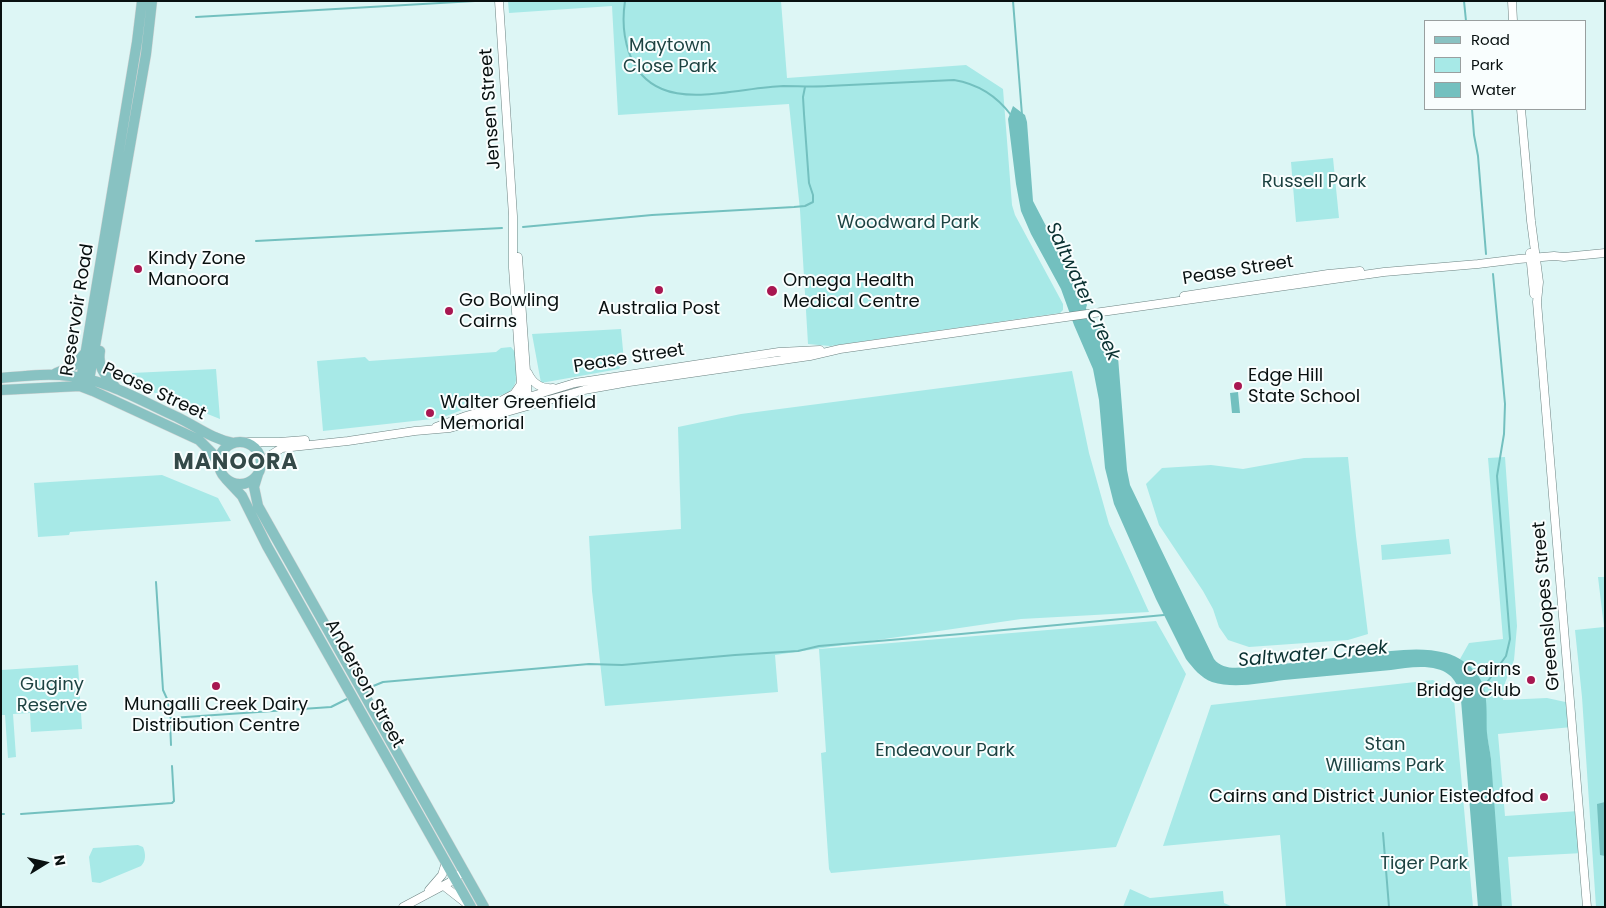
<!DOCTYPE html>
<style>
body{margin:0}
#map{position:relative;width:1606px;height:908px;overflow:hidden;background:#ddf6f5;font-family:Poppins,sans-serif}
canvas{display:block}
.frame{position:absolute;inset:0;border:2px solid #091111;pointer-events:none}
.legend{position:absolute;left:1424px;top:20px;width:162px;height:90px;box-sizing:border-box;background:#f9fefe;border:1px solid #999f9f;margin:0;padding:6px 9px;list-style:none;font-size:15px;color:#091111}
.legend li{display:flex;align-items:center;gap:10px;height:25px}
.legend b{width:25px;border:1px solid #999f9f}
.north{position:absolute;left:20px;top:838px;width:50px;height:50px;-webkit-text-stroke:4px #f9fefe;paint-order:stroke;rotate:80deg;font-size:14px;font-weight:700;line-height:20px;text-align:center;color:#091111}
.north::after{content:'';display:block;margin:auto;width:18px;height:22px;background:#091111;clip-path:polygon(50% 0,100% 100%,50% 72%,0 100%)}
</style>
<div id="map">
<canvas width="1606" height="908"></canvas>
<div class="frame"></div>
<ul class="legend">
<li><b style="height:6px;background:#88c2c2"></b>Road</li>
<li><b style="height:14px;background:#a7e9e7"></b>Park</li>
<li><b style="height:14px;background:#73c0bf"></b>Water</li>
</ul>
<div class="north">N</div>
</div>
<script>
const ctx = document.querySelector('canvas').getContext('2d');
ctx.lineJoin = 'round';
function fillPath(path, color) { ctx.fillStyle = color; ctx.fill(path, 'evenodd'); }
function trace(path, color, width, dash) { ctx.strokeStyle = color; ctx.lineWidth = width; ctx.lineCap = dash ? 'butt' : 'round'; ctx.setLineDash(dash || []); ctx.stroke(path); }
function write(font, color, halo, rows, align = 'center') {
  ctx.font = font + ' Poppins,sans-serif'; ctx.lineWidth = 4; ctx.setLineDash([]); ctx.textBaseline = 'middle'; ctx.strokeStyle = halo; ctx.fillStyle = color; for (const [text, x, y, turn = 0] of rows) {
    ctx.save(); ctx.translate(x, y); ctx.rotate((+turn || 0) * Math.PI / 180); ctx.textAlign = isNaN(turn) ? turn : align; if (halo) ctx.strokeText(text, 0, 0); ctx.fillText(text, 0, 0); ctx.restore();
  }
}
fillPath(new Path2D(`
 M508 1H781L787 78 966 65 1003 89 1012 205 1015 215 1063 304V310L1060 313 830 346 808 344 800 210 789 104 618 115 612 6 509 13Z
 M1333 158 1339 218 1296 222 1291 162Z
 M621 329 624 361 619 369 541 383 532 334Z
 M511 347 515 352C516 366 521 382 509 392L441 418 323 431 317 361 365 357 369 361 496 352 501 348Z
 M216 369 220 419 133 384 132 373Z
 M1072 371 1089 453 1109 524 1149 612 1021 619 775 655 778 692 605 706 592 591 589 536 681 529 678 427 741 414Z
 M1348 457 1356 536 1368 634 1348 640 1249 647 1228 640 1219 627 1213 609 1203 591 1159 525 1146 484 1162 468 1211 465 1243 469 1304 458Z
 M1505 457 1517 626 1514 660 1505 683 1503 700 1547 698 1570 703 1572 727 1498 734 1505 816 1579 811 1583 853 1508 857 1512 907H1502L1494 818 1491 759 1487 735 1470 668 1460 659 1469 643 1503 639 1488 458Z
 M162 475 218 498 231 521 70 532 69 535 38 537 34 483Z
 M1449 539 1451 554 1382 560 1381 545Z
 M1598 577H1605V907H1596L1582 697 1575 630 1604 627Z
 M1156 621 1186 674 1116 847 831 873 829 869 821 753 826 752 819 649Z
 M78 665 82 729 31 732 30 713 13 714 16 757 8 758 5 715H1V670Z
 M1433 680 1448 689 1454 699 1473 907H1286L1280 835 1163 846 1211 705Z
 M138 845 143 847C146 854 146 861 141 866L100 883 92 882 89 857 93 848Z
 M1130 889 1150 898 1223 891 1224 903 1233 907H1123Z`), '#a7e9e7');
fillPath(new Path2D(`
 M1013 106 1025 115 1027 122 1033 201 1087 305 1086 308 1089 321 1105 328 1118 357 1127 470 1130 485 1214 659C1224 672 1242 667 1257 666 1293 664 1330 658 1366 654 1392 651 1420 646 1446 653 1458 656 1472 666 1479 677 1489 692 1486 716 1487 733 1488 742 1490 751 1491 759L1502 907H1478L1461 700C1459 685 1453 673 1437 669 1423 665 1405 668 1391 670 1355 673 1320 677 1284 680 1261 683 1234 689 1212 682 1201 678 1193 668 1186 659L1156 599 1114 504 1105 468 1099 400 1093 369 1074 325 1061 289 1031 234 1021 211 1016 184 1008 119Z
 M1238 392 1240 413H1232L1230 393Z
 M1605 802V856L1600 855 1597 804Z`), '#73c0bf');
trace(new Path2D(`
 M625 1C620 34 628 75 662 89 694 103 748 87 783 86 798 86 813 87 828 86 870 84 912 82 954 80 978 84 996 95 1011 115
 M1013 1 1022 115
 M1464 1 1466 21
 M196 17 475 1
 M1472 109 1474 135 1478 156 1486 254
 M523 227 652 215 794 207 805 206 813 202V195L809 183 804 114 803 97 805 87
 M256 241 502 228
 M156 582 163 690 168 701 169 715 171 718 170 721 171 745
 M1483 688 1506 656 1510 639 1497 476 1504 434 1505 404 1493 274
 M366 689 383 682 589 664 622 665 735 655 798 651 819 646 961 634 1164 615
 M171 718 331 707 349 698
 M1 814H4
 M21 814 172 803 174 801 172 766
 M1383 833 1389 907`), '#73c0bf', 2);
const minor = new Path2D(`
 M499 1 513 216V268L521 384 522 396 525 403
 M1512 1 1513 21
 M1521 109 1531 221 1539 282 1537 302 1587 907
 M1530 253 1534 294
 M518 257 528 400
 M1184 296 1328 274 1360 271
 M528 373C533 384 542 389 553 388
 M497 403 514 394 521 384
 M436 427 466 416 575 383 779 352 820 350
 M245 442H279L305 440
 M261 468 269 456 282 448 348 441 415 431 450 428 584 390 629 382 810 356 840 349 1384 272 1478 264 1519 259 1554 256 1564 257 1605 253
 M444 886 467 904
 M429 890 442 875 446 862
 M403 907 450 882 464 871`);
const major = new Path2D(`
 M100 351C97 368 106 376 116 388
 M56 373 75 365 85 353
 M1 378C24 376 47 373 70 376 108 380 143 402 177 417 196 426 212 439 233 443
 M80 386 86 382 90 375 146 54 152 1
 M80 386 137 42 142 1
 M1 390 80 386 93 391 199 440 212 453 219 465
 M219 463a21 21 0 1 1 42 0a21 21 0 1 1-42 0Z
 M258 474 254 487 258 506 484 907
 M226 479 242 496 267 546 471 907`);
trace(minor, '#6c8382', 9);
trace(major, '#d3d4d4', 11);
trace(minor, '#fff', 8);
trace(major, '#88c2c2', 10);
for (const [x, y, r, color] of [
 [138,269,5,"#a81751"],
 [659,290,5,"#a81751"],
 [772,291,6,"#a81751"],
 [449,311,5,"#a81751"],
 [1238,386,5,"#a81751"],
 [430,413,5,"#a81751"],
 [1531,680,5,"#a81751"],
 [216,686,5,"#a81751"],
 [1544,797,5,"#a81751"]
]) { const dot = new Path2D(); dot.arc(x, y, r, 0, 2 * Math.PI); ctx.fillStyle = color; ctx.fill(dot); trace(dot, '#f9fefe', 2); }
write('18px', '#1d4342', '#f9fefe', [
 ["Maytown",670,46],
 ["Close Park",670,67],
 ["Russell Park",1314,182],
 ["Woodward Park",908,223],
 ["Guginy",52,685],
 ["Reserve",52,706],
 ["Stan",1385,745],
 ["Williams Park",1385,766],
 ["Endeavour Park",945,751],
 ["Tiger Park",1424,864]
]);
write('18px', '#091111', '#f9fefe', [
 ["Jensen Street",491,109,-94],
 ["Pease Street",1238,271,-9],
 ["Reservoir Road",78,310,-81],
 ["Pease Street",629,359,-9],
 ["Pease Street",154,392,25],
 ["Greenslopes Street",1547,606,-95],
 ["Anderson Street",364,684,61]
]);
write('18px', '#091111', '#f9fefe', [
 ["Kindy Zone",148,259],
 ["Manoora",148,280],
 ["Omega Health",783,281],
 ["Medical Centre",783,302],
 ["Go Bowling",459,301],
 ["Cairns",459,322],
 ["Australia Post",659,309,"center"],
 ["Edge Hill",1248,376],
 ["State School",1248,397],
 ["Walter Greenfield",440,403],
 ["Memorial",440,424],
 ["Cairns",1521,670,"right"],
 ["Bridge Club",1521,691,"right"],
 ["Mungalli Creek Dairy",216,705,"center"],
 ["Distribution Centre",216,726,"center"],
 ["Cairns and District Junior Eisteddfod",1534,797,"right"]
], 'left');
write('italic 19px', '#0a3131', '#f9fefe', [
 ["Saltwater Creek",1082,292,65],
 ["Saltwater Creek",1313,655,-5]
]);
ctx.letterSpacing = '1px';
write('bold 22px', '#344948', '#f9fefe', [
 ["MANOORA",236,463]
]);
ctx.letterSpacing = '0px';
</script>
